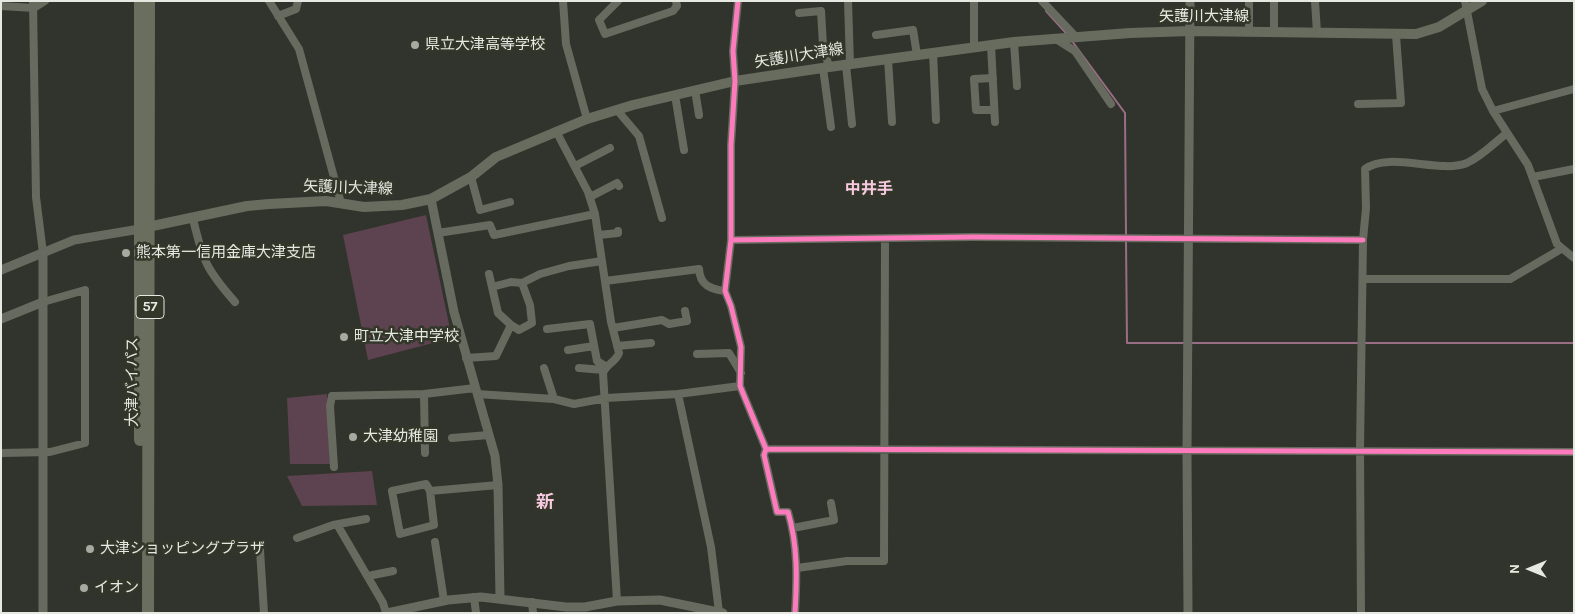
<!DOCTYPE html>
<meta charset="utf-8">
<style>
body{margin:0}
#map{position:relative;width:1575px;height:614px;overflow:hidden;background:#31342c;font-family:Karla,sans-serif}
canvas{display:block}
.frame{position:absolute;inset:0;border:2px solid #e6e9e1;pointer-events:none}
.north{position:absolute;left:1505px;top:544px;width:50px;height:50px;-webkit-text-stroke:4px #323729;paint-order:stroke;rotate:270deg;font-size:14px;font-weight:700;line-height:20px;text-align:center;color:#e6e9e1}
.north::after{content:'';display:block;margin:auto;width:18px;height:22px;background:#e6e9e1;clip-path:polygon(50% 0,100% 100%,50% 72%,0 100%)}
</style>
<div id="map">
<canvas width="1575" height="614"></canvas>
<div class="frame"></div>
<div class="north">N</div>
</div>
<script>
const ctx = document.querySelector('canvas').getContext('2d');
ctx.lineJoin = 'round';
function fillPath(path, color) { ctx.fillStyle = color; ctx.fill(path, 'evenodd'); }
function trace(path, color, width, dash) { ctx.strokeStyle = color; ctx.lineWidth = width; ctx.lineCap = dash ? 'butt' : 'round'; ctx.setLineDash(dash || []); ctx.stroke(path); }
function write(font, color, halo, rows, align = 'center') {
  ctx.font = font + ' Karla,"Noto Sans JP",sans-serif'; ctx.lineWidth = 5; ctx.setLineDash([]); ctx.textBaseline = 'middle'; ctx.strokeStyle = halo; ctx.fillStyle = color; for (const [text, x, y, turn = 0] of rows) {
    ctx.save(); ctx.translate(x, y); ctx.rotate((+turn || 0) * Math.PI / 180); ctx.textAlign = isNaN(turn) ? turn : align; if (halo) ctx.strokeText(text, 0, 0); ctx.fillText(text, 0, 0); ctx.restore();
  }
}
fillPath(new Path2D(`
 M426 215 452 338 368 360 343 235Z
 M327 394 330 464H290L287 398Z
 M372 471 377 505 302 506 287 476Z`), '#5d424f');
trace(new Path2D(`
 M1046 11 1066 33
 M1072 41 1125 113 1126 236
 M1126 241 1127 343H1185
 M1190 343H1358
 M1363 343H1574`), '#996e84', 2);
trace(new Path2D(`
 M33 1 36 197 43 253
 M269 1 299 49 341 203
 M563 1 566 44 587 119
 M618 1 599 20 605 34 673 11 677 6 676 1
 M738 1 733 51 735 81 731 145V240L725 291 731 306 741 347 740 386 766 449 764 455 777 512H788C798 546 797 578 795 613
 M848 1 850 64
 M974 1V47
 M1042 1 1076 37
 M1274 1V32
 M1315 1 1317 33
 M1465 1 1482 89 1493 111 1528 165 1557 244 1574 258
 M1 6 34 8 45 1
 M799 13 821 11 823 45 829 67
 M278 16 296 9 298 1
 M1249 32V1
 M876 35 913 30 917 55
 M1056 39 1075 51 1111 104
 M1014 42 1017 86
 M991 45 995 122
 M933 52 936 120
 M888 59 892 122
 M846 65 852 124
 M823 68 831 127
 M993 78 974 79 976 110H994
 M695 90 699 115
 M675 95 684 150
 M1358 104 1401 103 1396 35
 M617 110 639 136 662 218
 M1493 111 1574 89
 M556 131 588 192 595 214 611 322 619 353C616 362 606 364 603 373L617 601
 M575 166 610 148
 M471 177 480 210 510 202
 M1533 177 1574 169
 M590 197 617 183 619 186
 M193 219C203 261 206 269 235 302
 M438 233 490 225 494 235 595 214
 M599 235 618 233V231
 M731 240 973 237 1363 240
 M489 274 498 313 511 325
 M1364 279H1510L1561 249
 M605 281 699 269C700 285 710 289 725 291
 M492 287 511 282 522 283 540 274 569 266 602 261
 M613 328 662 320 669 324 687 321 685 311
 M547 329 590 324 597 361 605 366
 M617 346 651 343
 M568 350 594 346
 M697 354 729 353 741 373
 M466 358 496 356 511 325 519 330 532 323 530 305 522 283
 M544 368 554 399
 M579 368 604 370
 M477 394 554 399 574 404 606 398 678 394 740 386
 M678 394 711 547 719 612
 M452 438 489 435
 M766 449 1574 452
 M1 453 50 452 85 443V290L43 302
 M425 453 424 394 475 388
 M334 467 330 406 332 396 424 394
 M430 491 434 525 400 534 392 491 426 484 430 491 498 485
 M338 526 383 603 386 613
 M793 528 834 520 831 503
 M297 538 333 525 366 519
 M435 542 444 601
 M260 550 264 613
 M797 568 847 561H884L885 240
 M368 576 393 571
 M474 597 476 613
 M532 602 533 613
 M1361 613 1360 449 1363 240 1366 208 1365 169C1389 151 1440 174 1467 163 1482 156 1494 143 1507 133`), '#676a5e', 8);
trace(new Path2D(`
 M431 199 454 312 495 456 498 485 500 598
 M1 270 74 240 140 229
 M1 319 43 302
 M43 613V253
 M387 613 448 600 481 597 566 607H585L617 601 660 600 723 613
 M1188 613 1187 452 1190 1`), '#676a5e', 9);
trace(new Path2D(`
 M143 228 247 206 269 204 326 201 364 207 402 205 431 199 471 177 496 157 587 119 633 105 735 81 829 67 1014 42 1130 33 1191 31 1416 34 1439 27 1482 1`), '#686c5f', 10);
trace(new Path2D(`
 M140 440V1
 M148 613 149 1`), '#696e5e', 12);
trace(new Path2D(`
 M738 1 733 51 735 81 731 145V240L725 291 731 306 741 347 740 386 766 449 764 455 777 512H788C798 546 797 578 795 613
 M731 240 973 237 1363 240
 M766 449 1574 452`), '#fd7abc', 5);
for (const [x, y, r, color] of [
 [415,45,5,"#a7aaa2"],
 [126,253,5,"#a7aaa2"],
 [344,337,5,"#a7aaa2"],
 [353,437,5,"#a7aaa2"],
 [90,549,5,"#a7aaa2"],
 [84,588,5,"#a7aaa2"]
]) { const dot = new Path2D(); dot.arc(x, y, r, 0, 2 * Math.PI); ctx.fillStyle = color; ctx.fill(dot); trace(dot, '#323729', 2); }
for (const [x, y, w] of [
 [150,307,28]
]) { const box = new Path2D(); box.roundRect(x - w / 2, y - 11.5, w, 23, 4); ctx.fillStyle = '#323729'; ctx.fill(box); trace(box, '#e6e9e1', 1); }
write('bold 14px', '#e6e9e1', null, [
 ["57",150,307]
]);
write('15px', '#e6e9e1', '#323729', [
 ["矢護川大津線",1204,17],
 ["矢護川大津線",799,56,-9],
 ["矢護川大津線",348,188,2],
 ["大津バイパス",133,382,-90]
]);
write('15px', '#e6e9e1', '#323729', [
 ["県立大津高等学校",425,45],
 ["熊本第一信用金庫大津支店",136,253],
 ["町立大津中学校",354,337],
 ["大津幼稚園",363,437],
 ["大津ショッピングプラザ",100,549],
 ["イオン",94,588]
], 'left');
write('bold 16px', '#f7c9e0', '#323729', [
 ["中井手",869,189]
]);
write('bold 18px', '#f7c9e0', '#323729', [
 ["新",545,503]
]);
</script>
